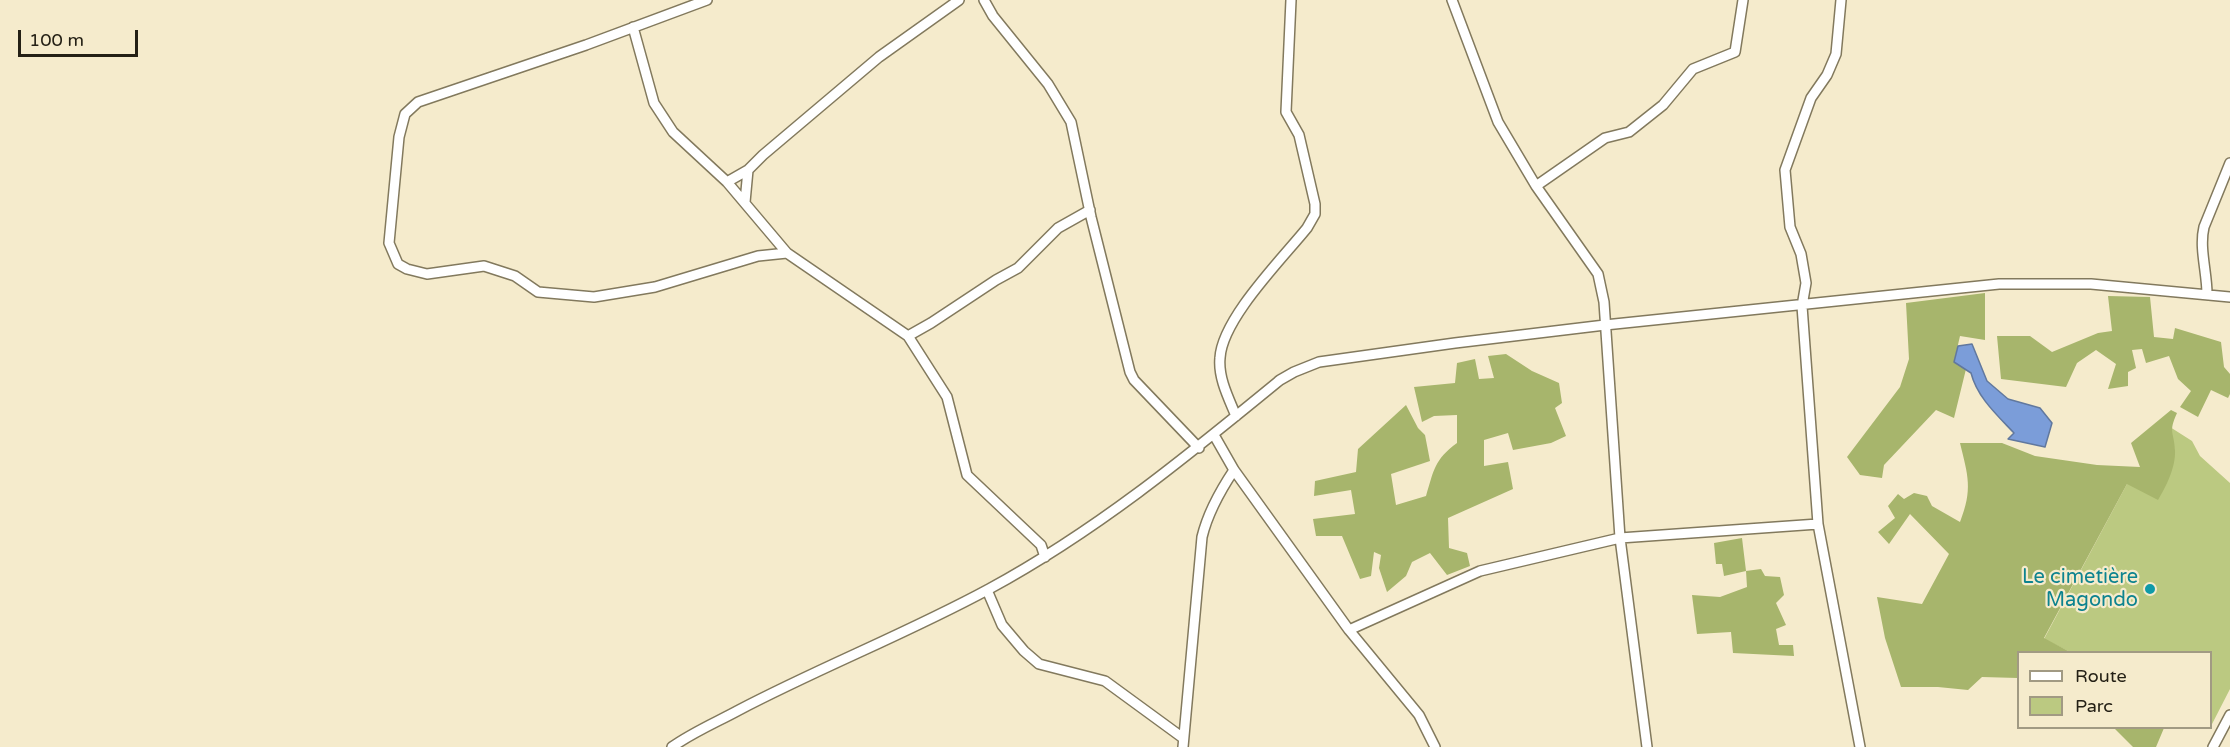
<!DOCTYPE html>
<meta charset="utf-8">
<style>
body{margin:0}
#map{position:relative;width:2230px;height:747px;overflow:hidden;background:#f5ebcc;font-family:"Varela Round",sans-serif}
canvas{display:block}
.legend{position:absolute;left:2017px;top:651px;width:195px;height:78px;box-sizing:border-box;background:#f5ebcc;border:2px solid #a19a83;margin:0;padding:8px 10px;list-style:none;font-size:18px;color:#242015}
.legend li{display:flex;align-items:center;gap:12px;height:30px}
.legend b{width:30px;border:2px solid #a19a83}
.scale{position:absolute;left:18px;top:30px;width:120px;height:27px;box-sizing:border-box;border:3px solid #242015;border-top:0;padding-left:8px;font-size:18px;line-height:21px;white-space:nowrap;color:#242015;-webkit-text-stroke:4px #f5ebcc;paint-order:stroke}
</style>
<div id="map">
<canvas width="2230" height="747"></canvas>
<ul class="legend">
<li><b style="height:8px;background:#fff"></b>Route</li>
<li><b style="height:16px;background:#bbc981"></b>Parc</li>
</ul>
<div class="scale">100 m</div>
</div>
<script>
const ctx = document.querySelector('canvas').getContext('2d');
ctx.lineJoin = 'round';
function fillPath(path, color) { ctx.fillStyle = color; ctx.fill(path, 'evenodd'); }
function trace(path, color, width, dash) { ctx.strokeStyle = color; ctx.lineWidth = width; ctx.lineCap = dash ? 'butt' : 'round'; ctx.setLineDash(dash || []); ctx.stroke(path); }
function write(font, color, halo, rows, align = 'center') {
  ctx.font = font + ' "Varela Round",sans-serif'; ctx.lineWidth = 4.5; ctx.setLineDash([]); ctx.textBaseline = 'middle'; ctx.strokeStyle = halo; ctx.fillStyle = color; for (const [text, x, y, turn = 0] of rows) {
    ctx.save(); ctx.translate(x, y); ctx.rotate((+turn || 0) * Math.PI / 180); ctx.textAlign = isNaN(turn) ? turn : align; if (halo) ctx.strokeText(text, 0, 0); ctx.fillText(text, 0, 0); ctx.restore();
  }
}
fillPath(new Path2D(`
 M2170 427 2192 441 2200 456 2230 483V689L2211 726 2210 652H2070L2044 639 2127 484 2175 452Z`), '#bbc981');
fillPath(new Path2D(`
 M1985 293V340L1960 336 1954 362 1966 369 1954 418 1936 410 1884 465 1882 478 1860 475 1847 457 1900 387 1909 359 1906 303Z
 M2108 296 2150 297 2154 337 2173 339 2175 328 2221 342 2224 367 2230 374V394L2228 398 2211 390 2198 417 2180 407 2191 391 2178 379 2169 356 2146 363 2142 349 2132 350 2136 368 2128 372V386L2108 389 2116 364 2096 350 2077 363 2066 387 2001 379 1997 336H2030L2052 352 2098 333 2112 331Z
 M1506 354 1532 371 1559 383 1562 403 1555 408 1566 436 1551 443 1513 450 1508 433 1484 440V466L1508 462 1513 489 1448 518 1449 548 1467 553 1470 566 1447 575 1430 553 1412 562 1406 576 1387 592 1379 568 1381 555 1374 552 1371 576 1360 579 1342 536H1316L1313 519 1355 514 1351 490 1314 496 1315 481 1356 472 1358 449 1406 405 1418 428 1425 435 1430 461 1391 474 1396 505 1426 496C1434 470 1434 460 1457 443V415L1434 416 1422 422 1414 387 1455 383 1457 363 1475 359 1479 379 1494 378 1488 356Z
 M2171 410 2177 413C2168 433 2174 431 2175 450 2176 467 2166 487 2158 500L2127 484 2044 638 2070 652H2018V678L1982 677 1968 690 1938 687H1901L1885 638 1877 597 1922 604 1949 554 1910 514 1889 544 1878 532 1895 518 1888 506 1898 494 1904 499 1914 493 1927 496 1932 506 1960 522C1973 489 1968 476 1960 443H2002L2035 456 2097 465 2140 467 2131 443Z
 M1742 538 1746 571 1761 569 1765 576 1780 577 1784 595 1776 603 1786 625 1776 629 1779 645H1793L1794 656 1733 653 1731 632 1697 634 1692 595 1720 597 1747 587 1746 571 1724 576 1722 564H1716L1714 543Z
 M2114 728H2164L2156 747H2133Z`), '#a7b56c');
const water = new Path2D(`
 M1972 344 1987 381 2008 399 2040 408 2052 423 2045 447 2008 439 2014 433C1997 415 1977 397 1971 373L1954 362 1958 346Z`);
fillPath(water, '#7b9dd9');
trace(water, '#61789e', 1.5);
const minor = new Path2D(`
 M707 0 586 45 418 102 405 114 399 137 389 243 398 264 407 269 427 274 484 266 515 276 538 292 594 297 655 287 758 256 787 253 908 336 947 397 967 475 1041 545 1045 557
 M984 0 993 16 1048 84 1071 122 1091 217 1130 372 1134 380 1199 448
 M1452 0 1498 122 1536 186 1598 274 1604 302 1620 538 1647 747
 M1841 0 1836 54 1827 75 1811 98 1785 170 1790 227 1801 254 1806 283 1802 306 1818 524 1860 747
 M633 27 654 103 673 132 727 182 787 253
 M727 182 748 170 763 155 879 57 959 0
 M1536 186 1605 138 1629 132 1663 105 1693 69 1735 52 1743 0
 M745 202 748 170
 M2207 294C2207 272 2199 248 2204 227L2230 163
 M908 336 931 323 996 280 1018 268 1058 228 1090 210
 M1236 416C1229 399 1218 378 1220 358 1222 319 1282 259 1307 228L1315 214V204L1299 135 1286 112 1291 0
 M1214 435 1234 470 1349 630 1419 715 1435 747
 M987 590 1002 625 1024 651 1039 664 1105 681 1183 738
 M1349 630 1480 571 1620 538 1818 524
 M672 747C693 732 717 722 739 710 821 667 908 633 989 589 1096 531 1186 457 1280 380L1294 372 1319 362 1455 343 1605 325 1999 284H2091L2230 297
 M1183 747 1202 537C1208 512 1220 491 1234 470
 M2213 747 2230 715`);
trace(minor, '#82795d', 12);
trace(minor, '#fff', 9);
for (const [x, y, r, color] of [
 [2150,589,6,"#0f9aa8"]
]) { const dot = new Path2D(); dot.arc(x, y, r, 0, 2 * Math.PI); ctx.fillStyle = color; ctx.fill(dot); trace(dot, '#f5ebcc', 2); }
write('20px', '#0d838f', '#f5ebcc', [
 ["Le cimetière",2138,578],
 ["Magondo",2138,601]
], 'right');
</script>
